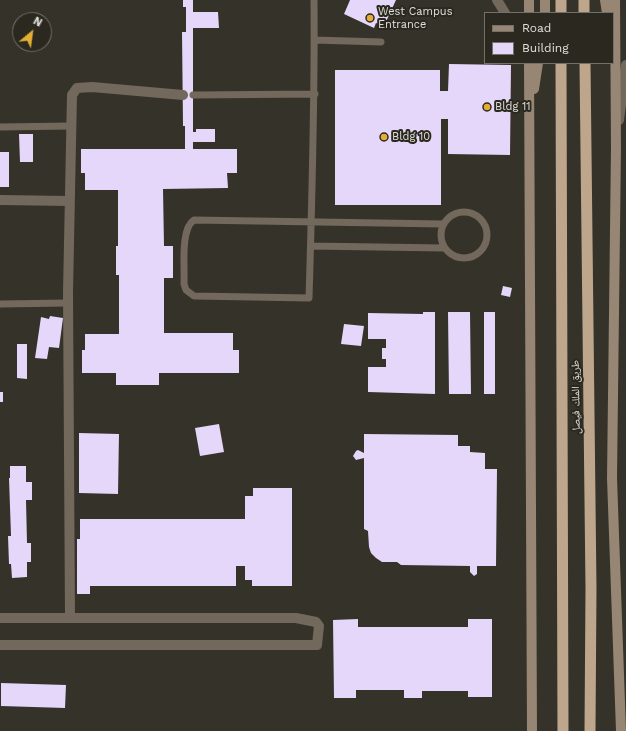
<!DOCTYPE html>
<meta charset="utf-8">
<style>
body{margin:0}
#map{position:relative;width:626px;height:731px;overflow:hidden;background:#35322a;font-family:"Work Sans",sans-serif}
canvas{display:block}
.legend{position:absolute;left:484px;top:12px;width:130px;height:52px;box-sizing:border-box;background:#2b2820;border:1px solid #74716a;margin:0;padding:5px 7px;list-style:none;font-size:12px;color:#e1dfda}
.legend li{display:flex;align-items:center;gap:8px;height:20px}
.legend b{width:20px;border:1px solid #74716a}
.north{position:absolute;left:12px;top:12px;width:40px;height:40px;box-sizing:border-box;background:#2b2820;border:1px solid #74716a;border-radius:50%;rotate:29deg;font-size:11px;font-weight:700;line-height:16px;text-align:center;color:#e1dfda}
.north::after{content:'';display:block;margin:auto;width:14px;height:18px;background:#e3ae35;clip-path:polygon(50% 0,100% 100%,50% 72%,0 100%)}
</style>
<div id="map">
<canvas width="626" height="731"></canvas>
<ul class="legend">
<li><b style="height:5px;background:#968673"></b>Road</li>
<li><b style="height:11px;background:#e4d7f9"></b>Building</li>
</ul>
<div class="north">N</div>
</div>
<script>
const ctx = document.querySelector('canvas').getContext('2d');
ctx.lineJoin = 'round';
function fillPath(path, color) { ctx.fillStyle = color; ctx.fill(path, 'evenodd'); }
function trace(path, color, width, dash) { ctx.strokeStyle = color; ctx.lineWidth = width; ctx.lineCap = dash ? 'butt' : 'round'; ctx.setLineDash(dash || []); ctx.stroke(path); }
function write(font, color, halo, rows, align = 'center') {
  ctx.font = font + ' "Work Sans","Noto Naskh Arabic",sans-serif'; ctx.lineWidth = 4; ctx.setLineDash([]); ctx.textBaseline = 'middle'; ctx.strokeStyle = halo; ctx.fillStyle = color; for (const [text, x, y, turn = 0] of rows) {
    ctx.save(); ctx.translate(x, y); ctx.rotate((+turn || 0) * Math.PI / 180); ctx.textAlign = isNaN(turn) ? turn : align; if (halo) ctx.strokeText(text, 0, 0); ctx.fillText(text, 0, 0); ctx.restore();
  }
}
fillPath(new Path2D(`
 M183 0H193V12H218L219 28H193V132H196V129H215V142H193V149H237V173H227L228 188 163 189 164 246H173V278H164V333H233V350H239V373H159V385H116V373H82V350H85V334H119V275H116V246H118V190H85V173H81V149H185V126H183L182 32H186V7H183Z
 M350 0H396L384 26 376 23 374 28 344 14Z
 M449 64 511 65 510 155 448 154V119H441V205H335V70H440V91H448Z
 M19 134H33V162H20Z
 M0 152H9V187H0Z
 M503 286 512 288 510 297 501 295Z
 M423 312H435V394L368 392V367H386V359H382V348H386V339H368V313L423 314Z
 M448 312H470L471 394H449Z
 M484 312H495V394H484Z
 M50 316 63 318 59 348 49 347 47 359 35 358 41 317 49 319Z
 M344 324 364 326 361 346 341 344Z
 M17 344H27V379L17 378Z
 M0 392H3V402H0Z
 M219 424 224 452 200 456 195 428Z
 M79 433 119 434 118 494 79 493Z
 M364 434 458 435V446H470V452L485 453V469H497L496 566H477V574L474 576 470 572V566L401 565 397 562H382L376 558 371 553 369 547 368 531 364 529V458L356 460 353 456 356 451 358 450 364 453Z
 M10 466H26V482H32V500H26L27 543H31V562H27V577L12 578 11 564H9L8 536H11L9 478H10Z
 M253 488H292V586H252V580H245V566H236V586H90V594H77V539H80V519H245V496H253Z
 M358 619V627H468V619H492V697H468V691H422V698H404V690H356V698H334L333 620Z
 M1 683 66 685 65 708 1 706Z`), '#e4d7f9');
trace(new Path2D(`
 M314 0C315 99 312 199 309 298L194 296 186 290 184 284C185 268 180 229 194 220L443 224
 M314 40 381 42
 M193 95 315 94
 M0 127 70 126
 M441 235a23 23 0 1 1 46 0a23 23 0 1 1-46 0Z
 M311 246 444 248
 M0 304 68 303`), '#72685c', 7);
trace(new Path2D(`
 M497 0 505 13
 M619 120 626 65
 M0 200 69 201
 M0 618H296L316 622 319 626 317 645H0
 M70 618 68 292 72 95 77 88 92 87 183 95`), '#72685c', 10);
trace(new Path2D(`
 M605 0 607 13
 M615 0 616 147 612 478 621 731
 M529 13V0
 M545 13V0
 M529 63 532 731
 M534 89 538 63`), '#968673', 10);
trace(new Path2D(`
 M561 0V13
 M584 0V13
 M561 63 563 731
 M585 63 591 588 590 731`), '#bea68c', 11);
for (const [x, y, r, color] of [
 [370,18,4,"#e3ae35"],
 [487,107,4,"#e3ae35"],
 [384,137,4,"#e3ae35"]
]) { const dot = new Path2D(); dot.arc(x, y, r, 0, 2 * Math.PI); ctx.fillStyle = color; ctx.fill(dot); trace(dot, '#2b2820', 1.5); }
write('11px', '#e1dfda', '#2b2820', [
 ["West Campus",378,12],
 ["Entrance",378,25],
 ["Bldg 11",495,107],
 ["Bldg 10",392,137]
], 'left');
write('11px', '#e1dfda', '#2b2820', [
 ["طريق الملك فيصل",576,397,-91]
]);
</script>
